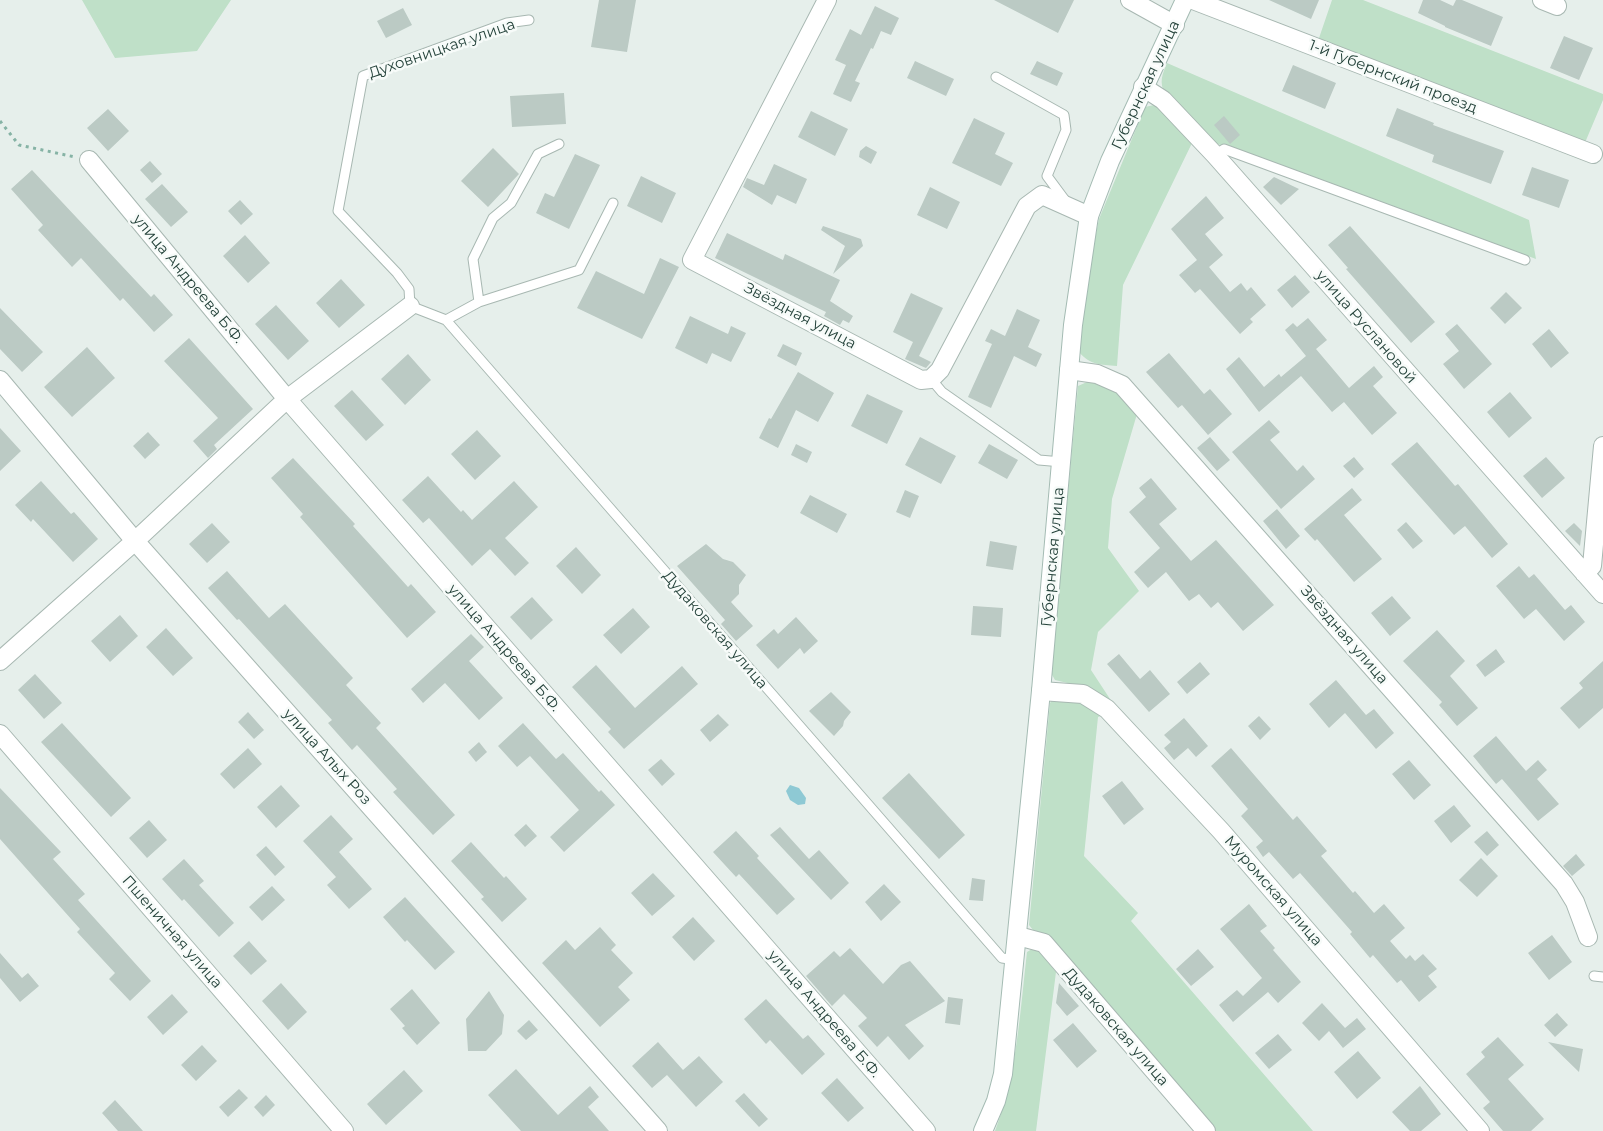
<!DOCTYPE html>
<meta charset="utf-8">
<style>
body{margin:0}
canvas{display:block;background:#e6efeb}
</style>
<canvas width="1603" height="1131"></canvas>
<script>
const ctx = document.querySelector('canvas').getContext('2d');
ctx.lineJoin = 'round';
function fillPath(path, color) { ctx.fillStyle = color; ctx.fill(path, 'evenodd'); }
function trace(path, color, width, dash) { ctx.strokeStyle = color; ctx.lineWidth = width; ctx.lineCap = dash ? 'butt' : 'round'; ctx.setLineDash(dash || []); ctx.stroke(path); }
function write(font, color, halo, rows, align = 'center') {
  ctx.font = font + ' Montserrat,sans-serif'; ctx.lineWidth = 5; ctx.setLineDash([]); ctx.textBaseline = 'middle'; ctx.strokeStyle = halo; ctx.fillStyle = color; for (const [text, x, y, turn = 0] of rows) {
    ctx.save(); ctx.translate(x, y); ctx.rotate((+turn || 0) * Math.PI / 180); ctx.textAlign = isNaN(turn) ? turn : align; if (halo) ctx.strokeText(text, 0, 0); ctx.fillText(text, 0, 0); ctx.restore();
  }
}
fillPath(new Path2D(`
 M82 0H231L197 51 115 58Z
 M1332 0H1363L1603 94V100L1584 145 1318 41Z
 M1167 63 1529 220 1536 259 1254 155 1214 143 1165 94C1159 82 1162 75 1167 63Z
 M1154 105 1163 106 1193 141 1123 285 1117 366C1100 364 1091 366 1079 352L1090 263 1099 219 1145 107Z
 M1097 381 1119 393 1137 414 1112 499 1108 548 1139 591 1098 632 1091 670 1112 702 1084 687 1055 680 1051 673 1078 386 1087 382Z
 M1053 699 1082 702 1103 715 1098 717 1084 856 1138 913 1131 921 1313 1131H1216L1046 934 1033 930 1029 925 1050 703Z
 M1032 949H1037L1056 972 1036 1131H995C1017 1074 1020 1012 1027 952Z`), '#bfe0c8');
fillPath(new Path2D(`
 M790 785 799 788 806 798 805 804 798 805 790 800 786 791Z`), '#8ec9d4');
fillPath(new Path2D(`
 M599 0H636L627 52 591 47Z
 M994 0H1074L1058 33Z
 M1269 0H1319L1311 19Z
 M1423 0H1440L1453 6 1456 0H1462L1503 17 1491 46 1445 27V26L1418 13Z
 M875 6 899 18 891 35 881 31 873 49 871 48 855 81 860 83 851 102 833 94 846 65 835 60 850 29 861 35Z
 M403 8 412 25 386 38 377 21Z
 M1564 36 1593 48 1579 80 1550 68Z
 M915 61 954 79 946 96 907 78Z
 M1037 61 1063 73 1057 86 1030 74Z
 M1293 65 1336 83 1325 109 1282 91Z
 M564 93 566 124 512 127 510 96Z
 M1397 108 1434 123 1433 125 1504 151 1491 184 1432 162 1434 155 1386 136Z
 M108 109 129 131 108 151 87 128Z
 M811 111 848 129 835 156 798 137Z
 M1224 116 1240 135 1230 144 1214 125Z
 M974 118 1005 133 995 154 1013 163 1001 186 952 163Z
 M866 146 877 152 871 164 859 157 860 151Z
 M493 148 519 174 488 207 461 181Z
 M575 154 600 165 569 229 536 213 545 193 554 197Z
 M150 161 162 174 152 183 140 170Z
 M774 164 807 179 796 204 777 195 772 205 743 187 747 178 764 185Z
 M1532 167 1569 180 1559 208 1522 195Z
 M32 170 151 297 154 294 173 315 154 332 123 298 120 301 81 258 72 267 38 230 43 225 11 189Z
 M641 176 676 193 662 223 627 206Z
 M1274 177 1299 189 1281 205 1263 187Z
 M162 184 188 212 171 227 145 199Z
 M930 187 960 202 947 229 917 215Z
 M1206 196 1224 218 1205 234 1223 255 1209 267 1230 292 1241 283 1247 291 1251 287 1266 305 1250 319 1253 322 1240 334 1200 289 1195 293 1179 275 1197 260 1171 229Z
 M240 200 253 214 241 225 228 211Z
 M823 226 861 239 863 246 833 274 845 246 821 230Z
 M1350 226 1435 322 1411 343 1346 269 1348 268 1328 245Z
 M727 233 783 260 785 254 840 280 830 301 853 316 849 323 843 320 840 325 824 316 826 312 715 258Z
 M245 235 270 263 248 283 223 256Z
 M660 258 679 267 642 339 577 308 596 271 644 294Z
 M1295 275 1310 292 1292 308 1277 290Z
 M341 279 365 305 339 328 316 303Z
 M1506 292 1522 308 1505 324 1490 308Z
 M911 293 943 308 919 356 931 362 926 368 905 359 913 342 893 332Z
 M276 305 309 341 288 360 255 324Z
 M0 308 43 352 22 372 0 349Z
 M1017 309 1040 320 1028 347 1042 354 1036 367 1014 356 991 408 968 397 992 344 985 341 991 329 1005 336Z
 M690 316 728 334 731 326 746 333 731 362 712 353 707 364 675 348Z
 M1308 318 1327 340 1316 349 1349 388 1374 366 1383 377 1373 386 1397 413 1372 435 1344 402 1332 412 1301 376 1259 412 1226 369 1239 357 1264 387 1279 374 1281 377 1306 356 1285 330 1293 323 1297 327Z
 M1457 324 1492 364 1464 389 1443 364 1459 351 1445 334Z
 M1549 329 1569 353 1551 368 1532 344Z
 M189 338 253 409 214 445 217 449 208 458 193 441 218 418 164 361Z
 M783 344 802 353 796 366 777 356Z
 M87 347 115 378 72 417 44 387Z
 M1169 353 1204 394 1210 389 1232 414 1208 435 1182 405 1178 408 1146 372Z
 M408 354 431 380 405 405 381 379Z
 M798 372 834 393 818 422 796 410 778 448 759 438 769 418 771 419Z
 M352 390 384 425 366 441 334 406Z
 M1510 392 1532 418 1509 438 1487 412Z
 M867 394 903 411 887 444 851 426Z
 M1269 420 1280 432 1270 440 1297 471 1303 465 1315 479 1281 509 1232 452Z
 M0 428 21 451 0 471Z
 M477 430 501 456 475 480 451 454Z
 M148 432 160 445 145 459 133 446Z
 M920 437 956 456 941 484 905 465Z
 M1210 437 1230 460 1217 471 1197 448Z
 M1417 442 1455 486 1458 484 1508 544 1492 558 1465 526 1454 535 1391 464Z
 M796 444 812 452 807 463 791 455Z
 M989 444 1018 460 1007 479 978 463Z
 M1354 457 1364 469 1354 478 1343 466Z
 M1546 457 1565 478 1542 498 1523 476Z
 M293 458 355 524 353 526 408 587 411 584 436 612 407 638 300 517 303 514 271 478Z
 M428 476 461 512 463 510 472 520 514 481 538 507 505 538 529 563 515 576 490 549 472 566 429 518 423 523 402 500Z
 M1151 478 1177 509 1159 524 1191 561 1216 540 1274 605 1243 631 1218 602 1211 608 1199 594 1189 601 1166 572 1148 588 1134 572 1160 548 1129 512 1146 497 1139 488Z
 M41 481 71 514 74 512 98 539 73 562 33 519 31 522 15 505Z
 M1352 488 1362 500 1344 515 1382 559 1354 582 1317 539 1315 541 1304 529Z
 M905 490 919 496 910 518 896 512Z
 M810 495 847 514 837 533 800 513Z
 M1277 509 1300 536 1286 549 1263 521Z
 M1406 522 1423 541 1413 549 1397 530Z
 M212 523 230 542 207 563 189 544Z
 M1574 523 1582 531 1580 546 1565 531Z
 M990 541 1017 546 1013 570 986 566Z
 M706 544 723 559 733 562 746 575 739 585V594L731 602 753 626 736 641 721 624 725 620 677 566Z
 M576 547 601 575 582 594 556 566Z
 M1519 566 1529 578 1534 574 1565 610 1571 605 1585 622 1564 641 1536 609 1524 619 1496 586Z
 M227 571 269 618 285 604 353 678 346 685 381 723 376 728 455 815 433 835 393 792 397 789 357 745 352 750 328 723 332 720 239 619 237 620 208 588Z
 M1392 596 1411 618 1390 636 1371 613Z
 M532 597 553 620 531 640 510 617Z
 M973 606 1003 608 1001 637 971 635Z
 M633 608 650 627 621 654 603 635Z
 M120 615 138 636 110 662 91 641Z
 M796 617 818 641 804 654 800 648 778 669 756 645 774 629 778 634Z
 M166 628 193 658 173 676 146 647Z
 M1437 630 1465 661 1450 676 1478 708 1457 726 1439 705 1442 702 1403 661Z
 M471 634 484 647 469 661 503 698 479 720 445 683 423 703 411 689Z
 M1496 649 1505 662 1485 677 1476 665Z
 M1119 654 1140 679 1150 670 1170 694 1149 712 1107 664Z
 M1603 661V708L1579 729 1560 708 1583 688 1579 683Z
 M1200 662 1210 674 1187 694 1177 682Z
 M596 665 635 708 682 666 698 684 624 749 608 732 611 729 572 687Z
 M35 674 62 703 44 719 18 690Z
 M1336 680 1366 715 1374 709 1394 733 1376 749 1345 713 1329 728 1309 704Z
 M831 692 851 712 844 721 843 726 834 736 809 711Z
 M248 712 264 730 254 739 238 722Z
 M718 714 729 725 710 742 700 730Z
 M1259 716 1271 729 1260 740 1248 726Z
 M1184 718 1208 746 1196 757 1188 748 1174 760 1164 748 1171 742 1164 735Z
 M62 723 131 798 111 817 41 742Z
 M523 723 556 759 563 753 599 792 601 790 615 805 564 852 550 837 579 810 530 756 517 767 498 746Z
 M1496 736 1526 771 1538 760 1547 770 1537 779 1559 804 1538 821 1502 779 1496 784 1473 756Z
 M479 742 487 752 476 762 468 752Z
 M248 748 262 764 234 789 220 774Z
 M1231 748 1293 820 1297 816 1327 851 1321 856 1353 893 1355 891 1374 913 1384 904 1405 928 1390 941 1406 959 1410 955 1415 961 1423 954 1437 969 1428 976 1437 987 1419 1002 1401 980 1397 983 1373 955 1370 958 1350 934 1352 932 1300 873 1293 879 1269 852 1263 857 1256 847 1263 841 1241 816 1248 809 1211 766Z
 M661 759 675 774 662 786 648 770Z
 M1409 760 1431 785 1414 800 1392 774Z
 M909 773 965 835 939 859 882 798Z
 M1122 781 1144 809 1124 825 1102 796Z
 M281 785 300 806 276 828 257 807Z
 M0 788 61 852 53 859 85 894 78 900 151 981 130 1001 109 979 115 973 77 932 80 929 0 839Z
 M1454 805 1471 826 1451 843 1434 821Z
 M331 815 353 839 339 852 372 889 349 909 327 885 336 877 303 841Z
 M149 820 167 840 147 858 129 838Z
 M526 824 537 836 525 847 514 835Z
 M780 827 809 859 819 850 849 883 831 900 770 835Z
 M736 831 759 856 757 858 795 899 777 915 739 874 736 877 713 852Z
 M1487 831 1499 845 1487 856 1474 842Z
 M471 842 504 878 506 876 527 899 502 922 481 899 484 897 451 861Z
 M266 846 285 867 275 876 256 855Z
 M1576 854 1585 865 1572 876 1563 866Z
 M1481 858 1498 876 1477 897 1459 880Z
 M184 859 204 881 199 885 234 923 219 937 184 899 182 901 162 879Z
 M653 873 675 896 652 916 631 893Z
 M972 878 985 880 983 901 969 900Z
 M884 884 901 902 881 921 865 902Z
 M272 886 285 900 262 921 249 907Z
 M405 897 455 952 435 970 407 940 405 942 383 917Z
 M1249 904 1267 926 1260 931 1275 948 1273 950 1301 982 1278 1003 1268 992 1233 1022 1219 1005 1237 990 1243 996 1262 978 1220 929Z
 M693 917 715 941 694 961 672 937Z
 M600 927 616 945 611 950 633 973 618 987 630 1000 600 1027 542 963 566 940 575 950Z
 M1552 935 1572 962 1549 980 1528 953Z
 M249 941 267 961 251 975 233 956Z
 M850 948 883 984 901 965 910 961 945 1001 905 1025 924 1046 909 1060 888 1036 877 1047 858 1026 867 1018 844 994 832 1006 806 976 834 951 840 957Z
 M1198 949 1214 967 1191 986 1176 969Z
 M0 953 22 978 28 973 39 986 20 1002 0 978Z
 M281 983 307 1012 288 1030 262 1001Z
 M1059 983 1079 1006 1067 1016 1056 1003Z
 M412 989 440 1023 417 1045 402 1028 405 1026 390 1009Z
 M489 991 504 1015 502 1034 486 1051H468L466 1019Z
 M172 994 188 1012 163 1035 147 1017Z
 M948 997 963 999 960 1025 945 1023Z
 M766 999 803 1039 808 1035 825 1054 802 1075 770 1040 766 1044 744 1019Z
 M1322 1003 1345 1028 1357 1018 1366 1029 1343 1048 1329 1031 1319 1041 1302 1023Z
 M1557 1013 1568 1025 1555 1037 1544 1025Z
 M529 1020 538 1030 526 1040 517 1031Z
 M1073 1023 1097 1051 1077 1068 1053 1040Z
 M1278 1034 1292 1050 1269 1069 1255 1053Z
 M1498 1037 1524 1065 1508 1079 1544 1119 1531 1131H1503L1483 1108 1490 1102 1466 1074 1485 1057 1481 1052Z
 M658 1042 683 1070 699 1056 723 1082 696 1107 667 1075 652 1088 632 1066Z
 M1548 1042 1583 1049 1579 1072Z
 M202 1045 217 1061 196 1081 181 1065Z
 M1358 1051 1381 1078 1357 1099 1334 1072Z
 M516 1069 558 1115 590 1086 599 1097 588 1107 609 1131H521L488 1095Z
 M404 1070 423 1091 386 1125 367 1104Z
 M837 1078 864 1108 848 1122 821 1093Z
 M1420 1086 1441 1114 1421 1131H1410L1392 1112Z
 M239 1089 248 1098 228 1117 219 1107Z
 M744 1093 768 1119 759 1127 735 1101Z
 M266 1095 275 1105 263 1117 254 1107Z
 M115 1100 143 1131H118L102 1113Z`), '#bbcac4');
const lane = new Path2D(`
 M529 20 507 23 363 76 338 211 397 273 409 289 410 306 446 320 1002 958 1016 960
 M996 77 1064 115 1066 130 1047 176 1067 203
 M1215 155 1224 149 1525 260
 M479 302 473 259 493 218 511 203 538 154 559 144
 M446 320 479 302 579 270 613 203
 M931 379 942 392 1039 460 1062 462
 M1594 976 1603 977`);
const street = new Path2D(`
 M827 0 692 260 921 380 931 379 940 370 1027 206 1042 195 1089 216
 M1130 0 1175 25
 M1193 0 1593 154
 M1542 0 1557 6
 M1143 87 1163 100 1215 155 1603 594
 M89 160 287 399 926 1131
 M1069 370 1097 374 1122 385 1564 884 1575 902 1588 937
 M0 380 135 541 658 1131
 M1584 573 1592 566 1603 446
 M0 661 135 541 287 399 410 306
 M1041 691 1083 694 1107 709 1221 831 1480 1131
 M0 734 344 1131
 M1018 936 1044 943 1206 1131`);
const secondary = new Path2D(`
 M983 1131 996 1101 1003 1074 1041 691 1073 325 1089 216 1110 161 1185 0`);
trace(lane, '#a8b8b2', 11);
trace(street, '#a8b8b2', 20);
trace(secondary, '#a4bbb3', 20);
trace(new Path2D(`
 M0 121 19 145 75 157`), '#86b3a5', 3, [3, 4.5]);
trace(lane, '#fff', 9);
trace(street, '#fff', 18);
trace(secondary, '#fff', 18);
write('15px', '#24423a', '#f7fbf9', [
 ["Духовницкая улица",442,49,-19],
 ["1-й Губернский проезд",1393,77,21],
 ["Губернская улица",1146,85,-65],
 ["улица Андреева Б.Ф.",188,279,50],
 ["Звёздная улица",800,316,28],
 ["улица Руслановой",1366,327,49],
 ["Губернская улица",1053,557,-85],
 ["Дудаковская улица",715,630,49],
 ["Звёздная улица",1344,635,49],
 ["улица Андреева Б.Ф.",504,648,49],
 ["улица Алых Роз",327,757,48],
 ["Муромская улица",1273,891,49],
 ["Пшеничная улица",172,932,49],
 ["улица Андреева Б.Ф.",824,1014,49],
 ["Дудаковская улица",1116,1027,49]
]);
</script>
